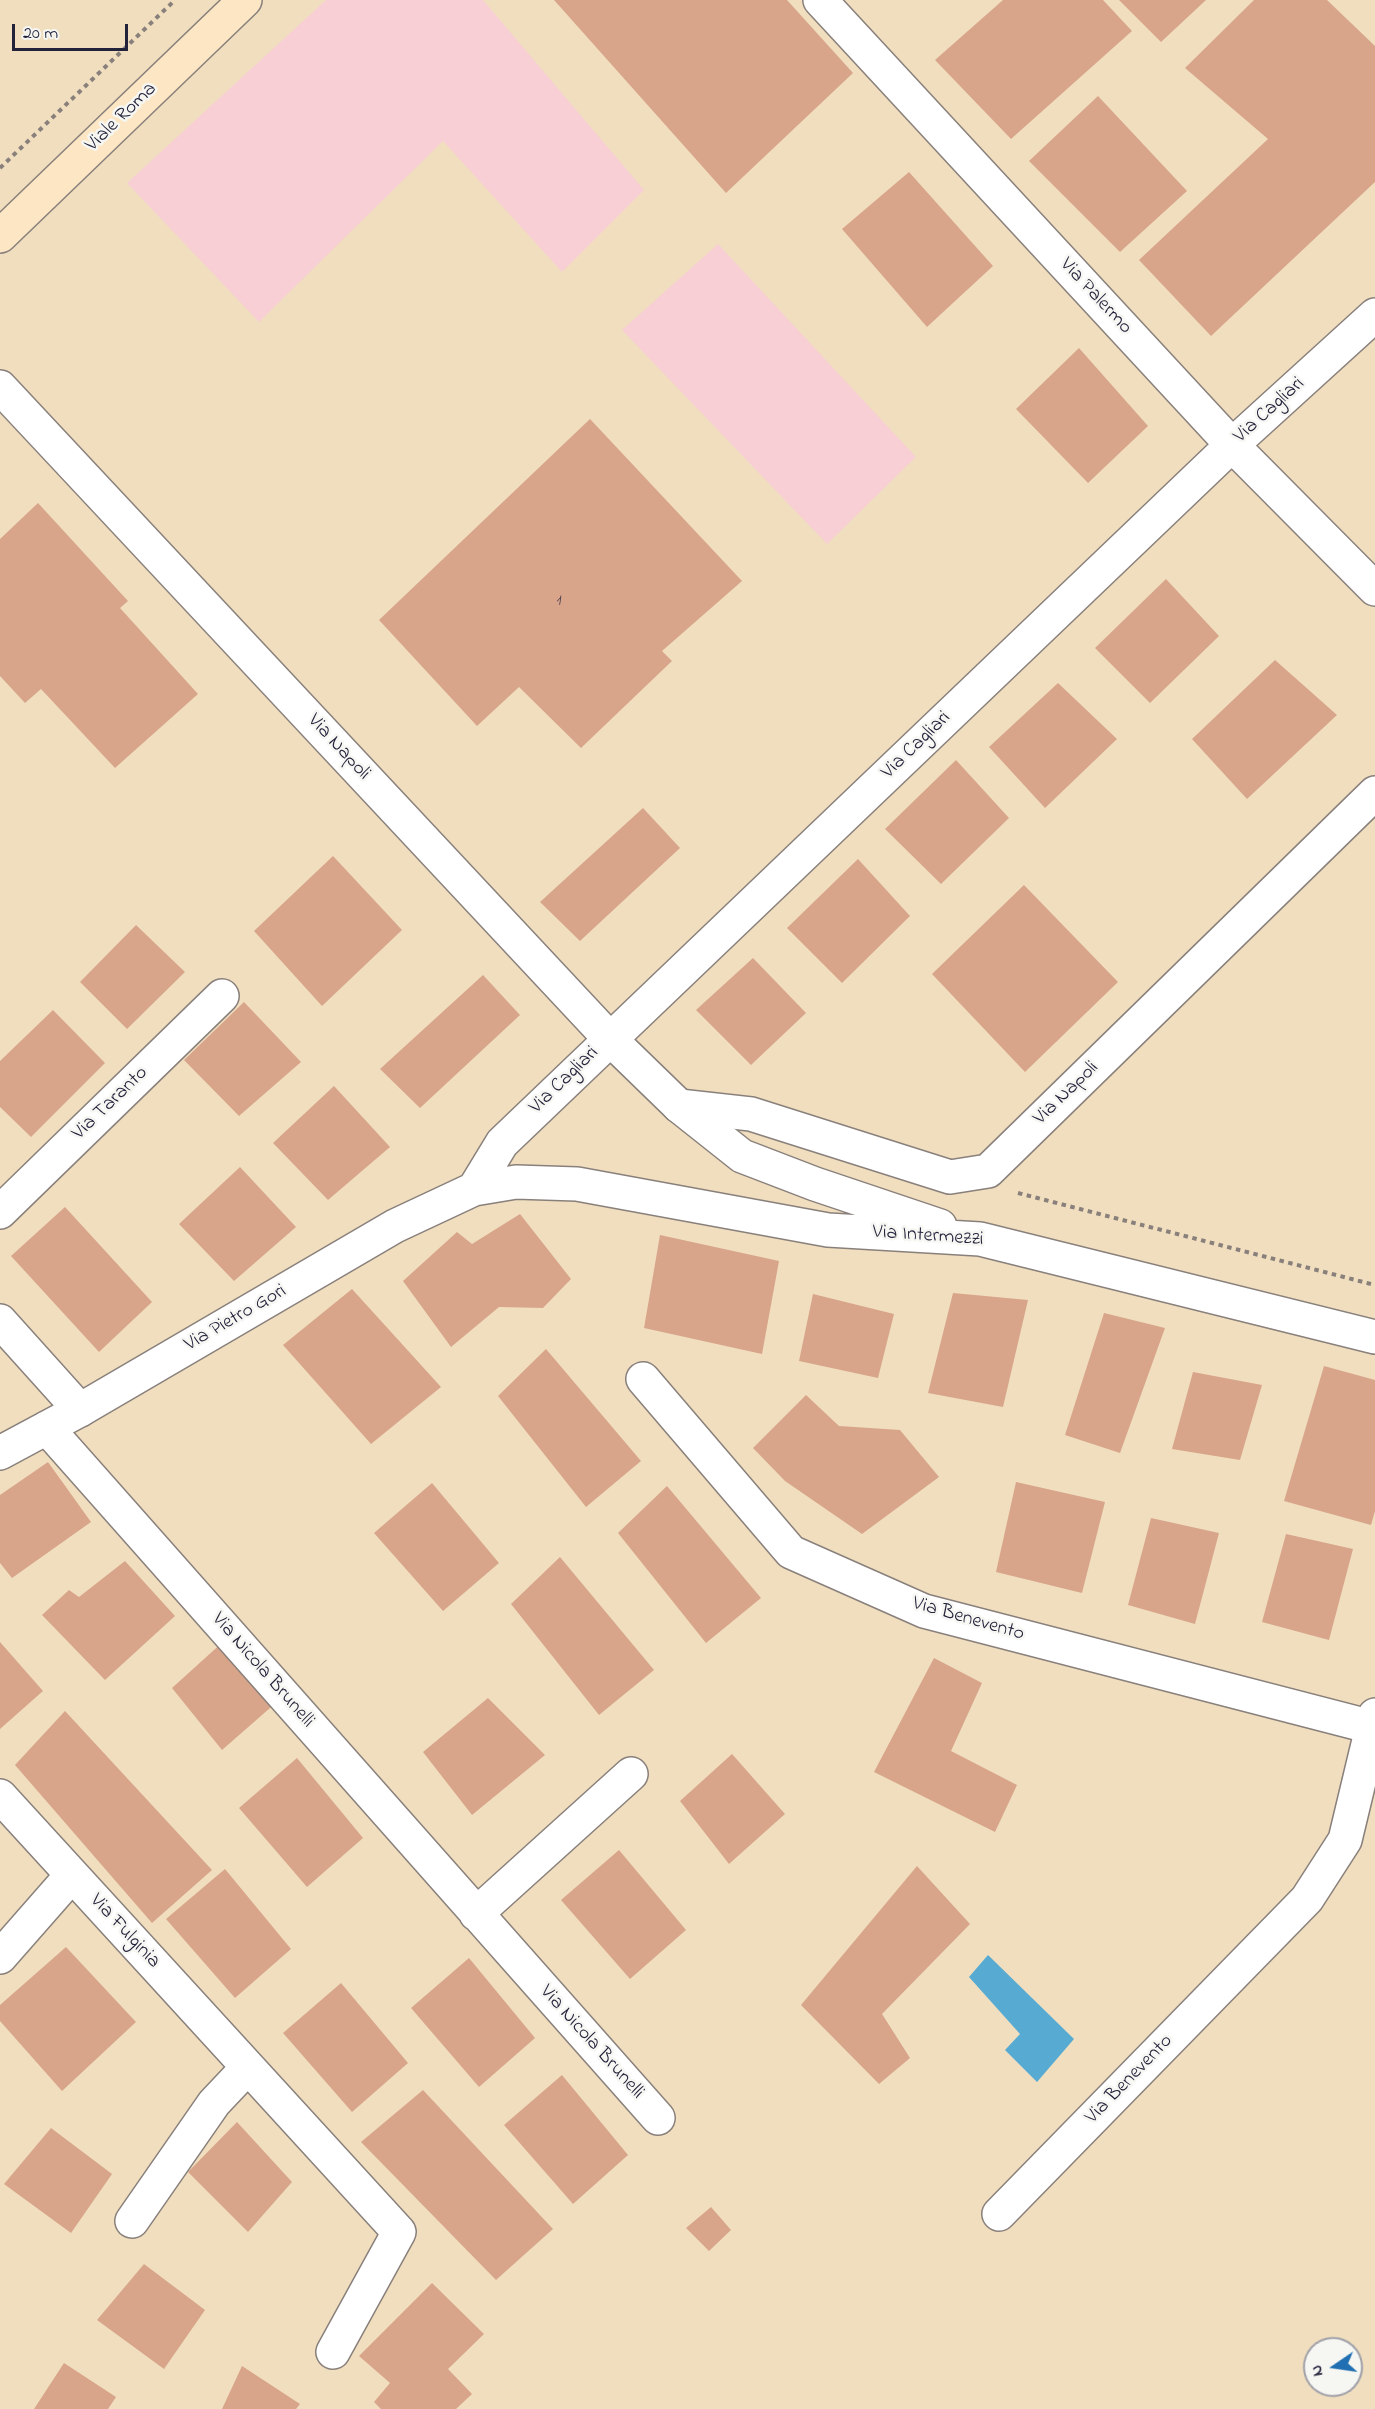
<!DOCTYPE html>
<style>
body{margin:0}
#map{position:relative;width:1375px;height:2409px;overflow:hidden;background:#f0debe;font-family:"Indie Flower",sans-serif}
canvas{display:block}
.north{position:absolute;left:1303px;top:2337px;width:60px;height:60px;box-sizing:border-box;background:#f6f6f2;border:2px solid #a1a1a9;border-radius:50%;rotate:257deg;font-size:16px;font-weight:700;line-height:24px;text-align:center;color:#22223b}
.north::after{content:'';display:block;margin:auto;width:21px;height:27px;background:#1f6fb2;clip-path:polygon(50% 0,100% 100%,50% 72%,0 100%)}
.scale{position:absolute;left:12px;top:24px;width:116px;height:27px;box-sizing:border-box;border:3px solid #22223b;border-top:0;padding-left:8px;font-size:18px;line-height:21px;white-space:nowrap;color:#22223b;-webkit-text-stroke:4px #f6f6f2;paint-order:stroke}
</style>
<div id="map">
<canvas width="1375" height="2409"></canvas>
<div class="north">N</div>
<div class="scale">20 m</div>
</div>
<script>
const ctx = document.querySelector('canvas').getContext('2d');
ctx.lineJoin = 'round';
function fillPath(path, color) { ctx.fillStyle = color; ctx.fill(path, 'evenodd'); }
function trace(path, color, width, dash) { ctx.strokeStyle = color; ctx.lineWidth = width; ctx.lineCap = dash ? 'butt' : 'round'; ctx.setLineDash(dash || []); ctx.stroke(path); }
function write(font, color, halo, rows, align = 'center') {
  ctx.font = font + ' "Indie Flower",sans-serif'; ctx.lineWidth = 5; ctx.setLineDash([]); ctx.textBaseline = 'middle'; ctx.strokeStyle = halo; ctx.fillStyle = color; for (const [text, x, y, turn = 0] of rows) {
    ctx.save(); ctx.translate(x, y); ctx.rotate((+turn || 0) * Math.PI / 180); ctx.textAlign = isNaN(turn) ? turn : align; if (halo) ctx.strokeText(text, 0, 0); ctx.fillText(text, 0, 0); ctx.restore();
  }
}
fillPath(new Path2D(`
 M326 0H483L644 190 562 272 443 141 259 322 127 183Z
 M718 244 916 457 827 544 622 330Z`), '#f7cfd4');
fillPath(new Path2D(`
 M988 1955 1074 2039 1037 2082 1005 2050 1020 2034 969 1977Z`), '#57abd3');
fillPath(new Path2D(`
 M554 0H787L853 73 726 193Z
 M1003 0H1103L1132 31 1011 139 935 60Z
 M1119 0H1206L1161 42Z
 M1254 0H1327L1375 46V182L1211 336 1139 260 1268 139 1185 68Z
 M1098 96 1187 191 1120 252 1029 161Z
 M909 172 993 266 927 327 842 229Z
 M1079 348 1148 426 1088 483 1016 409Z
 M590 419 742 581 662 651 672 661 581 748 519 687 477 726 379 620Z
 M38 503 128 601 120 608 198 694 115 768 41 689 25 703 0 676V539Z
 M1166 579 1219 636 1150 703 1095 648Z
 M1275 660 1337 715 1247 799 1192 739Z
 M1058 683 1117 739 1045 808 989 747Z
 M956 760 1009 818 941 884 885 829Z
 M643 808 680 848 580 941 540 902Z
 M333 856 402 930 322 1006 254 931Z
 M858 859 910 916 842 983 787 928Z
 M1024 885 1118 982 1025 1072 932 974Z
 M136 925 185 972 127 1029 80 982Z
 M753 958 806 1013 751 1065 696 1010Z
 M483 975 520 1015 420 1108 380 1069Z
 M244 1002 301 1062 239 1116 184 1060Z
 M53 1010 105 1063 31 1137 0 1107V1061Z
 M334 1086 390 1147 328 1200 273 1143Z
 M240 1167 296 1227 234 1281 179 1224Z
 M65 1207 152 1302 99 1352 11 1256Z
 M520 1214 571 1279 543 1308 499 1307 451 1347 403 1281 457 1232 472 1244Z
 M660 1235 779 1261 762 1354 644 1328Z
 M352 1289 441 1387 371 1444 283 1345Z
 M953 1293 1028 1300 1003 1407 928 1393Z
 M813 1294 894 1314 878 1378 799 1361Z
 M1104 1313 1165 1328 1120 1453 1065 1435Z
 M546 1349 641 1461 586 1507 498 1396Z
 M1324 1366 1375 1380V1511L1371 1525 1284 1501Z
 M1193 1372 1262 1385 1240 1460 1172 1449Z
 M806 1395 839 1426 900 1430 939 1477 862 1534 785 1481 753 1448Z
 M48 1462 91 1522 12 1578 0 1563V1495Z
 M1016 1482 1105 1502 1082 1593 996 1572Z
 M432 1483 499 1563 443 1611 374 1533Z
 M667 1486 761 1598 706 1643 618 1533Z
 M1151 1518 1219 1533 1195 1624 1128 1605Z
 M1286 1534 1353 1549 1329 1640 1262 1622Z
 M560 1557 654 1670 599 1715 511 1604Z
 M125 1561 175 1616 105 1680 42 1615 69 1590 79 1597Z
 M225 1640 278 1701 222 1750 172 1688Z
 M0 1642 43 1691 0 1729Z
 M934 1658 982 1683 951 1751 1017 1785 995 1832 874 1772Z
 M488 1698 545 1755 472 1815 423 1752Z
 M65 1711 212 1870 152 1923 15 1765Z
 M732 1754 785 1814 729 1864 680 1801Z
 M297 1758 363 1838 307 1887 239 1808Z
 M619 1850 686 1930 630 1979 561 1900Z
 M917 1866 970 1924 882 2014 910 2058 879 2084 801 2005Z
 M225 1869 291 1949 235 1998 166 1919Z
 M66 1947 136 2022 62 2091 0 2021V2005Z
 M469 1958 535 2038 479 2087 411 2008Z
 M341 1983 408 2063 352 2112 283 2033Z
 M562 2075 628 2155 573 2204 504 2125Z
 M423 2090 553 2229 496 2280 361 2142Z
 M237 2122 292 2182 248 2232 188 2172Z
 M51 2128 112 2174 71 2233 4 2184Z
 M711 2207 731 2230 709 2251 686 2228Z
 M144 2264 205 2310 164 2369 97 2320Z
 M432 2283 484 2334 448 2369 472 2394 456 2409H381L374 2402 390 2383 359 2356Z
 M64 2363 116 2397 108 2409H34Z
 M242 2366 300 2404 296 2409H222Z`), '#d8a58a');
const minor = new Path2D(`
 M820 0 1232 445 1375 589
 M679 1106 751 1114 950 1177 988 1171 1375 793
 M0 1212 222 996
 M0 1321 80 1410
 M643 1379 791 1552 924 1611 1372 1727
 M47 1428 658 2118
 M0 1796 399 2232 333 2352
 M476 1914 631 1774
 M0 1957 72 1875
 M999 2214 1307 1899 1345 1840 1375 1715
 M132 2221 214 2103 248 2067`);
const tertiary = new Path2D(`
 M0 387 610 1039 679 1106 742 1156 815 1184 940 1226
 M474 1189 502 1143 1232 445 1375 315
 M0 1453 80 1410 395 1226 474 1189 516 1182 577 1184 828 1230 980 1239 1375 1337`);
const secondary = new Path2D(`
 M0 236 245 0`);
trace(minor, '#89807c', 36);
trace(tertiary, '#89807c', 36);
trace(secondary, '#89807c', 36);
trace(new Path2D(`
 M0 168 175 0
 M1018 1193 1375 1285`), '#89807c', 4, [4.5, 4.5]);
trace(minor, '#fff', 33);
trace(tertiary, '#fff', 33);
trace(secondary, '#fce6c4', 33);
write('16px', '#50434f', null, [
 ["1",559,601]
]);
write('20px', '#22223b', '#f6f6f2', [
 ["Viale Roma",122,118,-44],
 ["Via Palermo",1095,297,47],
 ["Via Cagliari",1270,411,-42],
 ["Via Cagliari",917,746,-44],
 ["Via Napoli",338,748,47],
 ["Via Cagliari",565,1081,-44],
 ["Via Napoli",1067,1094,-44],
 ["Via Taranto",111,1104,-44],
 ["Via Intermezzi",928,1237,4],
 ["Via Pietro Gori",236,1319,-30],
 ["Via Benevento",968,1620,16],
 ["Via Nicola Brunelli",262,1671,49],
 ["Via Fulginia",124,1932,47],
 ["Via Nicola Brunelli",591,2043,48],
 ["Via Benevento",1130,2080,-46]
]);
</script>
